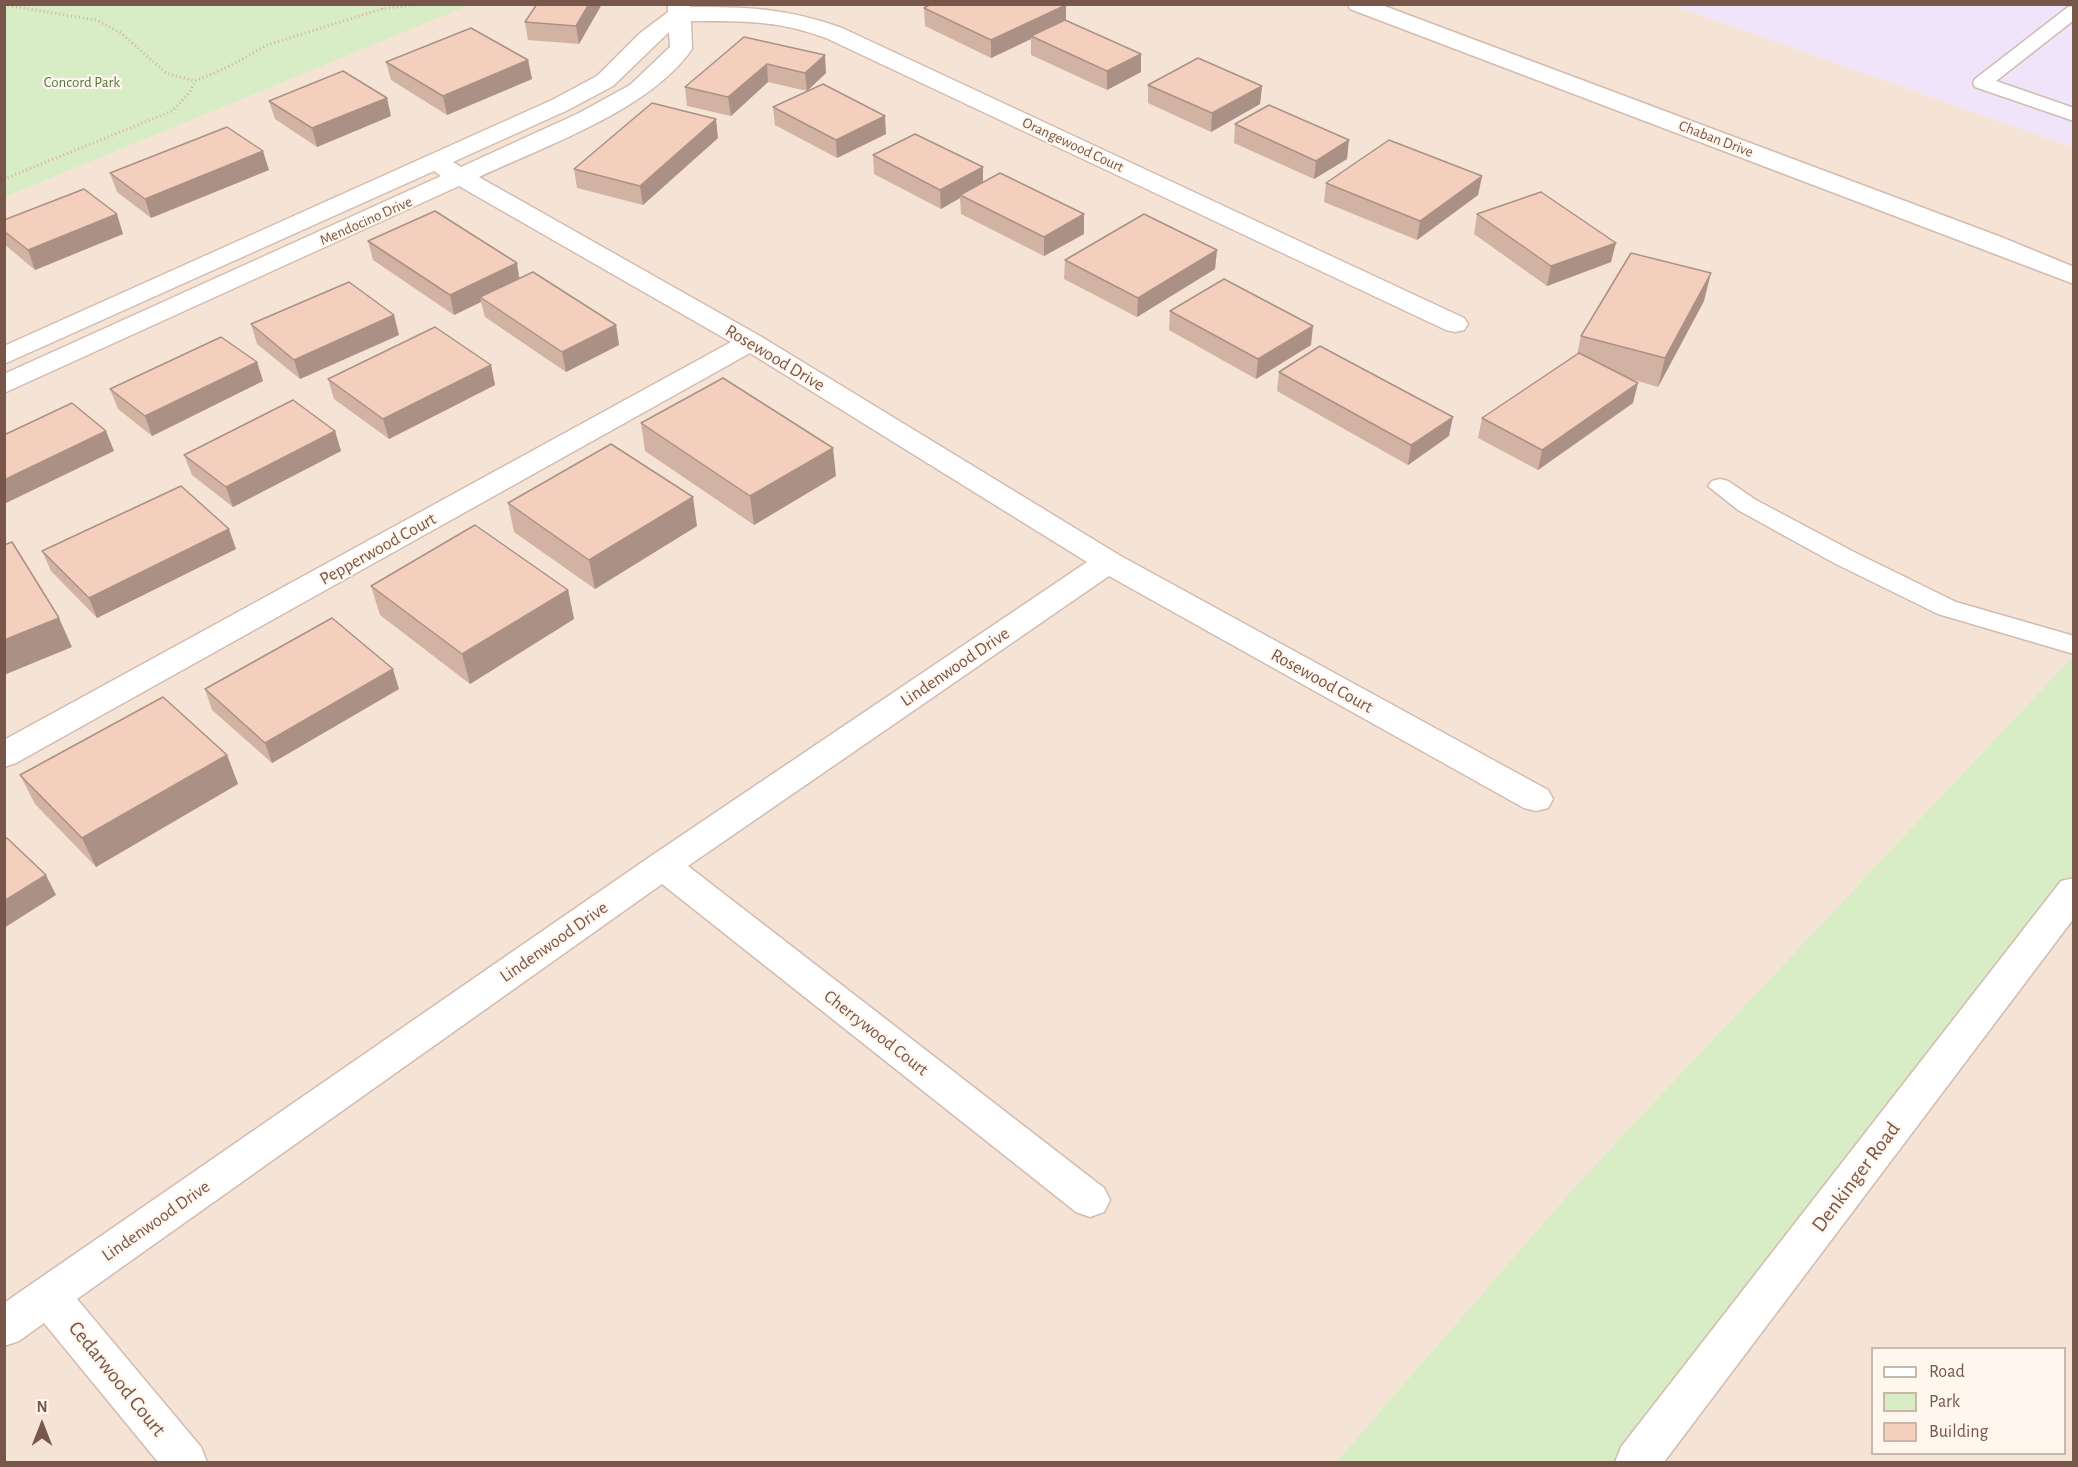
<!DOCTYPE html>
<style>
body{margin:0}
#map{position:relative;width:2078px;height:1467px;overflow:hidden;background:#fdf3e7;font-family:"Alegreya Sans",sans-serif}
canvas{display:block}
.frame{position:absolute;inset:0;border:6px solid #78574a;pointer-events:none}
.legend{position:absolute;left:1871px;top:1347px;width:195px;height:108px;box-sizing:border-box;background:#fff7ee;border:2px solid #c9b7ac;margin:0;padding:8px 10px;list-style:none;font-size:18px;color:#78574a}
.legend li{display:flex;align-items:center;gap:12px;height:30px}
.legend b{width:30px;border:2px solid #c9b7ac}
.north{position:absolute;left:12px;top:1395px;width:60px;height:60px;-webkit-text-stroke:4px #fff7ee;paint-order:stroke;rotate:0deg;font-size:16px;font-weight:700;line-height:24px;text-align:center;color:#78574a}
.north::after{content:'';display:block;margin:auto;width:21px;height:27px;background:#78574a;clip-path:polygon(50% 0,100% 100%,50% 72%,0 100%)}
</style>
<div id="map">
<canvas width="2078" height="1467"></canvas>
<div class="frame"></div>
<ul class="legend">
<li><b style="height:8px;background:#fff"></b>Road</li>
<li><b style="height:16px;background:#d8ecc5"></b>Park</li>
<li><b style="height:16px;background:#f4cfbe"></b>Building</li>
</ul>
<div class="north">N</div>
</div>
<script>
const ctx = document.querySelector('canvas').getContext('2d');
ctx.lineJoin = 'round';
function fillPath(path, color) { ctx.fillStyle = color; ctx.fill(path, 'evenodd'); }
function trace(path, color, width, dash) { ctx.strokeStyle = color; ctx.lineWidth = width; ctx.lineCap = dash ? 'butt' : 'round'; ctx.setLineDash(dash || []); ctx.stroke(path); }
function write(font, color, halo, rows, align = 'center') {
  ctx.font = font + ' "Alegreya Sans",sans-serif'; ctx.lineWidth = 4.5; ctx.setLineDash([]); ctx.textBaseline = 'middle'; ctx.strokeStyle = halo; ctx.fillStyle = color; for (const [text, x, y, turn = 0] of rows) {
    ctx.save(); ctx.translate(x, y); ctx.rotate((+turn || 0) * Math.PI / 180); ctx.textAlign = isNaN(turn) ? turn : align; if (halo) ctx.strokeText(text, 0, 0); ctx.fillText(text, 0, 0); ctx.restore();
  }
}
fillPath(new Path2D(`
 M469 4 1673 5 2073 147V656L1579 1182 1336 1462H5V197Z
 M2073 891V1462H1637L1716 1362ZM1872 1348H2064V1454H1872Z`), '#f5e4d5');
fillPath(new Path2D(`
 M1673 5H2073V147Z`), '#f0e4fa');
fillPath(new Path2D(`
 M5 4H469V5L5 197Z
 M2073 656V891L1637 1462H1336L1579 1182Z`), '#d8ecc5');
const service = new Path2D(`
 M2074 6V20L1996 81 2074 108V121L1975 87 1973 83 1975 79 2068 7Z
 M1720 479 1728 481 1756 500 1852 551 1956 602 2074 636V654L1938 614 1834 563 1738 510 1708 486 1712 481Z`);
const minor = new Path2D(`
 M668 4H690V7C748 7 786 8 842 28L1464 318 1468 324 1464 330 1455 332 1446 330 826 38C778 20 741 21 691 21L692 49C650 110 545 146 479 177L760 336 1119 555 1548 790 1553 799 1548 808 1536 811 1524 808 1109 576 688 866 1104 1188 1110 1200 1104 1212 1090 1217 1076 1212 662 884 77 1299 201 1447 207 1462H158L44 1323 19 1341 4 1346V1303L651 856 1087 562 750 353 16 763 4 767V740L731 342 459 186 4 393V374L441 176 434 171 4 364V346L552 100 597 76 639 34 668 12ZM669 32 670 47 630 85 579 113 461 167 453 162 568 110 613 86Z
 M1348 4H1379L2001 237 2074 267V284L1350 9Z`);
const tertiary = new Path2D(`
 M2074 878V918L1664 1462H1615L1621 1447 2061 881Z`);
trace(service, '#d2bcaf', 3);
trace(minor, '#d2bcaf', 3);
trace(tertiary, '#d2bcaf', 3);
trace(new Path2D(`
 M382 4V9L419 4
 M4 5 96 20 121 33 166 73 195 81 228 67 267 45 382 9
 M4 179 172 111 190 92 195 81`), '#d9b2a0', 3, [1, 3]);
fillPath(service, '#fff');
fillPath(minor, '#fff');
fillPath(tertiary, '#fff');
fillPath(new Path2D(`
 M602 4 579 44 528 40 525 22Z
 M924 8 1066 20 1141 54V72L1107 90 1031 55V39L991 58 925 26Z
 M744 37 826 73 807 91 768 82 731 116 687 106 685 87Z
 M528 60 532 79 447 115 391 80 386 62Z
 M1148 85 1262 86 1260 104 1211 132 1148 103Z
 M269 101 391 116 317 147 275 119Z
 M773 107 886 134 837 158 775 125Z
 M1235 124 1347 159 1314 179 1234 143Z
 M718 138 643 205 577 188 574 169Z
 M873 155 983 167V183L1084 234 1044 256 961 214 960 198 941 209 874 174Z
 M269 170 151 218 117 192 110 173Z
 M1482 176 1478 195 1417 240 1324 202 1326 183Z
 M1477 214 1611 262 1547 286 1474 234Z
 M4 220 123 234 35 270 4 244Z
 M368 241 520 278 616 325 619 345 566 372 485 317 481 302 454 315 373 260Z
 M1217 250 1215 269 1137 317 1064 279 1065 260Z
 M1704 301 1658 387 1631 379 1633 403 1538 470 1478 438 1482 418 1577 354 1581 336Z
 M1170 311 1311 345 1256 379 1169 330Z
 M251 324 399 335 300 379 257 344Z
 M257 362 263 381 152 436 118 409 110 389Z
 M491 365 495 385 389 439 334 399 328 379Z
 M1279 372 1449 436 1408 465 1277 391Z
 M641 423 836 476 754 525 645 451Z
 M335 431 341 451 233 507 192 475 184 455Z
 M508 503 697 526 595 589 514 532Z
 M236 549 97 618 51 571 42 551Z
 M371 586 568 590 574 619 470 684 380 615Z
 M205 689H399L272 763 212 710Z
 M227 755 238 784 96 867 35 804 20 775Z`), '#d2b2a3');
fillPath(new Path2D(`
 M589 4H602L579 44 576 26Z
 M1066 5V22L1031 36V39L991 58V40Z
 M1141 54V72L1107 90V71Z
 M825 55 826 73 807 91 805 73Z
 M528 60 532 79 447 115 443 96Z
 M767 64 768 82 731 116 728 97Z
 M1262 86 1260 104 1211 132 1212 113Z
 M387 98 391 116 317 147 312 128Z
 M885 116 886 134 837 158 836 140Z
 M716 119 718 138 643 205 640 186Z
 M1349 140 1347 159 1314 179 1316 161Z
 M263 151 269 170 151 218 145 199Z
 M983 167V186L960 195V198L941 209 940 190Z
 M1482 176 1478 195 1417 240 1420 221Z
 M117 214 123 234 35 270 28 250Z
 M1084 214V234L1044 256V237Z
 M1616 243 1611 262 1547 286 1551 266Z
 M1217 250 1215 269 1137 317 1138 298Z
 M517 263 520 282 480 297 481 302 454 315 450 295Z
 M1711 273 1704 301 1658 387 1665 358Z
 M394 315 399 335 300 379 294 360Z
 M616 325 619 345 566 372 562 352Z
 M1313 326 1311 345 1256 379 1258 359Z
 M257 362 263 381 152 436 145 416Z
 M491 365 495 385 389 439 383 419Z
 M1638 383 1633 403 1538 470 1542 450Z
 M1453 417 1449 436 1408 465 1411 445Z
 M106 431 114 451 4 504V480Z
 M335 431 341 451 233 507 226 487Z
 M833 448 836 476 754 525 750 496Z
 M693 497 697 526 595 589 589 560Z
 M229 529 236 549 97 618 89 598Z
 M568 590 574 619 470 684 462 654Z
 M59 618 72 647 4 675V640Z
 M393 669 399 689 272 763 265 743Z
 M227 755 238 784 96 867 82 838Z
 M46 875 56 895 4 928V901Z`), '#ab9185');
const building = new Path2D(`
 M537 4H589L576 26 525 22Z
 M931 4H1066V5L991 40 924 8Z
 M1065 20 1141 54 1107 71 1031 36Z
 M471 28 528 60 443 96 386 62Z
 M744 37 825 55 805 73 767 64 728 97 685 87Z
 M1198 58 1262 86 1212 113 1148 85Z
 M343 71 387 98 312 128 269 101Z
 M823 84 885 116 836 140 773 107Z
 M652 103 716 119 640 186 574 169Z
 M1269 105 1349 140 1316 161 1235 124Z
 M227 127 263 151 145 199 110 173Z
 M915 134 983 167 940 190 873 155Z
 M1389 140 1482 176 1420 221 1326 183Z
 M1000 173 1084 214 1044 237 960 195Z
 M84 189 117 214 28 250 4 231V220Z
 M1541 192 1616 243 1551 266 1477 214Z
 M435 211 517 263 450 295 368 241Z
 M1144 214 1217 250 1138 298 1065 260Z
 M1631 253 1711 273 1665 358 1581 336Z
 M533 272 616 325 562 352 480 297Z
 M1224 279 1313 326 1258 359 1170 311Z
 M349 282 394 315 294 360 251 324Z
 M435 327 491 365 383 419 328 379Z
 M221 337 257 362 145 416 110 389Z
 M1320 346 1453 417 1411 445 1279 372Z
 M1579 353 1638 383 1542 450 1482 418Z
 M723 378 833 448 750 496 641 423Z
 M293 400 335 431 226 487 184 455Z
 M72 403 106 431 4 480V435Z
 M611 444 693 497 589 560 508 503Z
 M181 486 229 529 89 598 42 551Z
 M475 525 568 590 462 654 371 586Z
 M12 542 59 618 4 640V545Z
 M332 618 393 669 265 743 205 689Z
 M163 697 227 755 82 838 20 775Z
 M7 838 46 875 4 901V840Z`);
fillPath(building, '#f4cfbe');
trace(building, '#ab9185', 1.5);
write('15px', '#54793f', '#fff7ee', [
 ["Concord Park",82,82]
]);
write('15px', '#78574a', '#fff7ee', [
 ["Chaban Drive",1716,139,21],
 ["Orangewood Court",1073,145,25],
 ["Mendocino Drive",366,221,-24]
]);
write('18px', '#78574a', '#fff7ee', [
 ["Rosewood Drive",775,358,31],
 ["Pepperwood Court",378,549,-29],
 ["Lindenwood Drive",955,667,-34],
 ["Rosewood Court",1322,681,29],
 ["Lindenwood Drive",554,942,-35],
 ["Cherrywood Court",876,1033,38],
 ["Lindenwood Drive",156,1221,-35]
]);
write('21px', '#78574a', '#fff7ee', [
 ["Denkinger Road",1856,1177,-53],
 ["Cedarwood Court",117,1379,51]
]);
</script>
